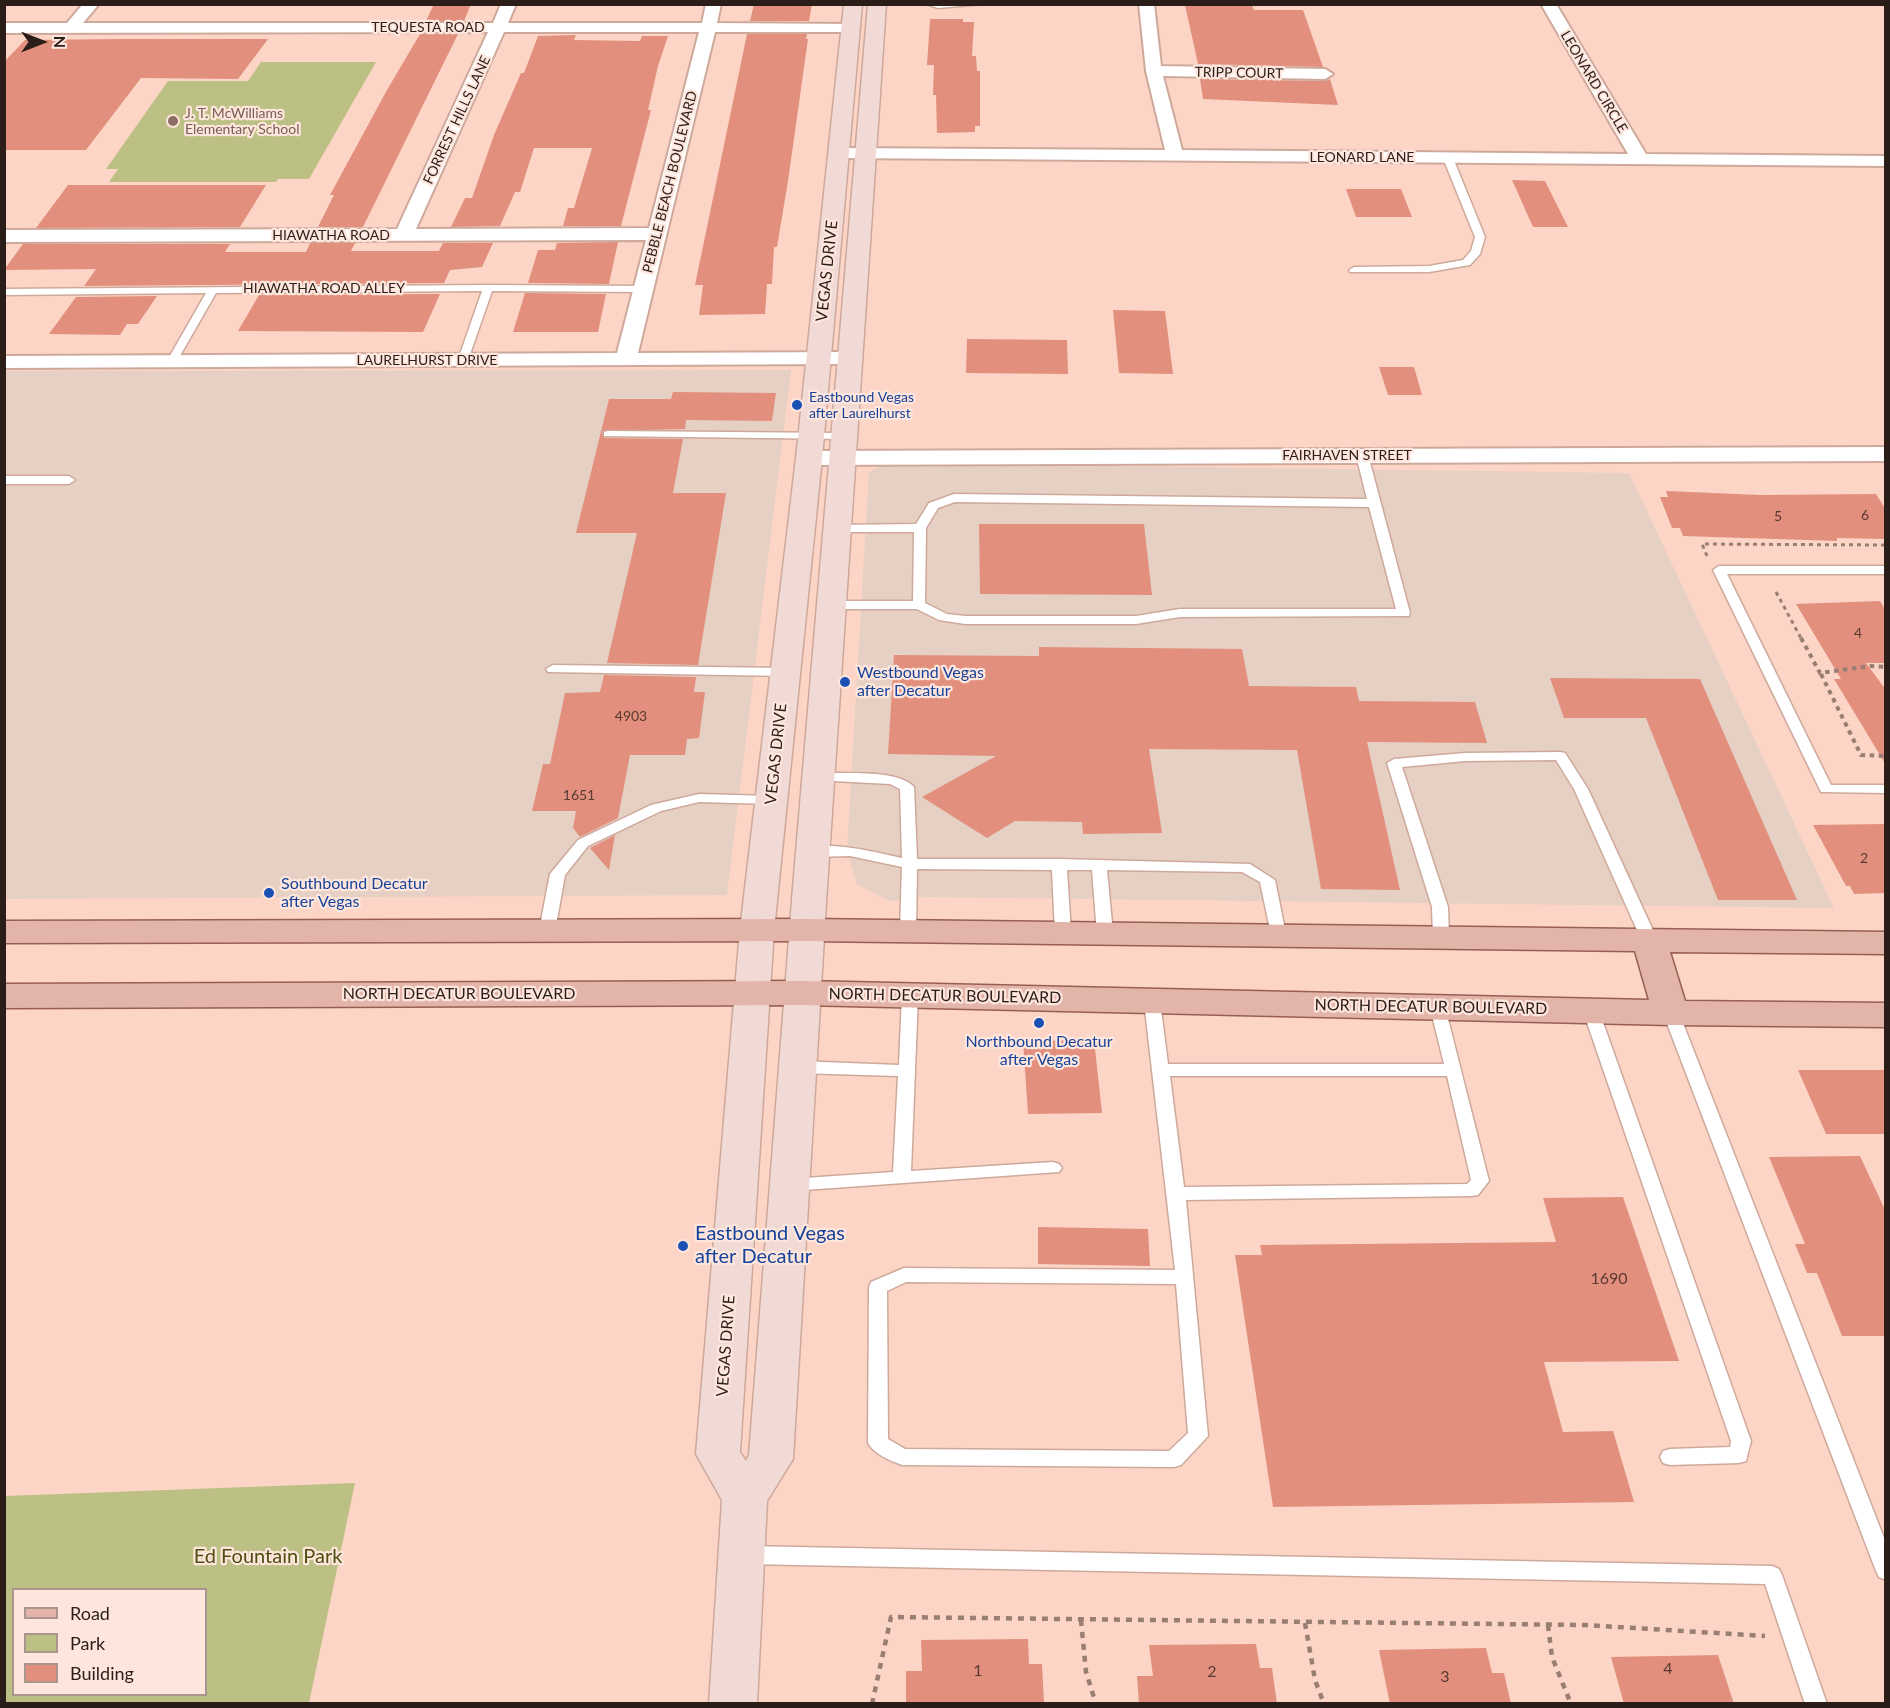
<!DOCTYPE html>
<style>
body{margin:0}
#map{position:relative;width:1890px;height:1708px;overflow:hidden;background:#fcd5c6;font-family:Lato,sans-serif}
canvas{display:block}
.frame{position:absolute;inset:0;border:6px solid #2b1d18;pointer-events:none}
.legend{position:absolute;left:12px;top:1588px;width:195px;height:108px;box-sizing:border-box;background:#fee6dd;border:2px solid #aa968e;margin:0;padding:8px 10px;list-style:none;font-size:18px;color:#2b1d18}
.legend li{display:flex;align-items:center;gap:12px;height:30px}
.legend b{width:30px;border:2px solid #aa968e}
.north{position:absolute;left:12px;top:12px;width:60px;height:60px;-webkit-text-stroke:4px #fee6dd;paint-order:stroke;rotate:90deg;font-size:16px;font-weight:700;line-height:24px;text-align:center;color:#2b1d18}
.north::after{content:'';display:block;margin:auto;width:21px;height:27px;background:#2b1d18;clip-path:polygon(50% 0,100% 100%,50% 72%,0 100%)}
</style>
<div id="map">
<canvas width="1890" height="1708"></canvas>
<div class="frame"></div>
<ul class="legend">
<li><b style="height:8px;background:#e3b5aa"></b>Road</li>
<li><b style="height:16px;background:#bdc084"></b>Park</li>
<li><b style="height:16px;background:#e28f7e"></b>Building</li>
</ul>
<div class="north">N</div>
</div>
<script>
const ctx = document.querySelector('canvas').getContext('2d');
ctx.lineJoin = 'round';
function fillPath(path, color) { ctx.fillStyle = color; ctx.fill(path, 'evenodd'); }
function trace(path, color, width, dash) { ctx.strokeStyle = color; ctx.lineWidth = width; ctx.lineCap = dash ? 'butt' : 'round'; ctx.setLineDash(dash || []); ctx.stroke(path); }
function write(font, color, halo, rows, align = 'center') {
  ctx.font = font + ' Lato,sans-serif'; ctx.lineWidth = 4.5; ctx.setLineDash([]); ctx.textBaseline = 'middle'; ctx.strokeStyle = halo; ctx.fillStyle = color; for (const [text, x, y, turn = 0] of rows) {
    ctx.save(); ctx.translate(x, y); ctx.rotate((+turn || 0) * Math.PI / 180); ctx.textAlign = isNaN(turn) ? turn : align; if (halo) ctx.strokeText(text, 0, 0); ctx.fillText(text, 0, 0); ctx.restore();
  }
}
fillPath(new Path2D(`
 M791 370 727 895 5 899 4 371Z
 M887 463 1629 473 1834 908 926 897 889 901 857 884 847 850 869 472Z`), '#e6d0c4');
fillPath(new Path2D(`
 M261 62H376L309 179H278L276 182H109L118 169H106L168 81H248Z
 M355 1483 309 1703H5V1496ZM14 1590H206V1694H14Z`), '#bdc084');
fillPath(new Path2D(`
 M434 4H471L464 21H426Z
 M754 4H812L809 21H750Z
 M1185 5H1252L1254 10H1303L1323 67 1198 64Z
 M930 19H963V22H974L972 56H976L977 71H980V126H975V132L937 133 936 95H933L934 65H927Z
 M420 34H458L363 227H318L334 195H330L387 90Z
 M747 34H807L806 39H808L788 181 777 247H774L772 284H767L765 314 699 315 703 285H695Z
 M576 35 574 40 640 41 642 36H668L658 66 648 110H651L621 226H563L568 208H574L592 148H534L520 192H515L500 226 451 227 465 198H472L494 135 521 73H524L538 36Z
 M124 39H268L238 79 141 78 86 150H4V62L25 40Z
 M1200 79 1325 81 1330 79 1338 105 1203 99Z
 M1512 180 1545 181 1568 227H1533Z
 M68 185H266L240 227 36 228Z
 M1346 189H1401L1412 217H1356Z
 M618 242 609 284 528 283 538 250H555L557 243Z
 M310 243H355L351 251H439L443 243H493L482 267 450 270 444 283 84 286 96 269 4 270 23 244H230L225 252H306Z
 M525 293 606 294 598 332H513Z
 M440 294 423 332 238 331 259 295Z
 M157 296 138 324H127L120 335 49 334 76 297Z
 M1113 310 1165 311 1173 374 1119 373Z
 M967 339 1067 340 1068 374 966 373Z
 M1379 367H1414L1422 395H1388Z
 M673 392 776 393 772 421 686 420 685 429 602 431 604 438 683 439 673 493H726L698 665 607 663 637 533H576L609 399H671Z
 M1666 491 1760 495 1876 494 1886 510V539L1837 538V541L1683 536 1680 528H1672L1660 497H1668Z
 M979 524H1144L1152 595 980 594Z
 M1880 601 1886 611V663H1866L1886 690V765L1834 679H1841L1796 604Z
 M1039 647 1242 649 1249 686 1356 687 1359 701 1475 702 1487 743 1367 742 1400 890 1321 889 1297 750 1149 749 1162 833 1083 834 1082 822 1015 821 987 838 922 797 996 756 888 754 894 655 1039 656Z
 M604 675 696 677 694 692H705L699 738 687 739 685 755H630L618 818 580 837 573 828 576 811H532L543 764H550L565 693 600 692Z
 M1550 678 1700 679 1797 900H1718L1646 718H1564Z
 M1886 824V893L1854 894 1850 886H1846L1813 825Z
 M615 835 609 870 590 848Z
 M1094 1040 1102 1113 1028 1114 1023 1041Z
 M1798 1070H1886V1134H1826Z
 M1860 1156 1886 1212V1336H1842L1817 1273H1807L1795 1244H1805L1769 1157Z
 M1623 1197 1679 1361 1544 1362 1563 1432 1613 1431 1634 1502 1273 1507 1235 1255H1262L1260 1245 1556 1242 1543 1198Z
 M1038 1227 1148 1229 1150 1266 1038 1264Z
 M1028 1639 1029 1664H1042L1044 1704H906V1671H922L921 1640Z
 M1256 1644 1260 1668H1272L1277 1704H1139L1137 1676H1153L1149 1645Z
 M1486 1648 1492 1673H1504L1511 1704H1390L1379 1650Z
 M1718 1655 1734 1704H1624L1611 1657Z`), '#e28f7e');
const service = new Path2D(`
 M926 4H983L938 8Z
 M1445 156 1453 158 1485 237 1480 254 1470 265 1429 272H1350L1349 270 1354 267 1429 266 1463 260 1471 251 1475 237 1443 158Z
 M488 285 643 286 648 289 643 292 492 291 468 360 463 363 458 360 482 291 216 293 177 361 172 364 167 361 206 293 4 295V289Z
 M608 431 844 433 850 436 844 439 604 436V432Z
 M1362 451 1368 455 1410 613 1409 616 1180 617 1136 624H965L939 620 917 609H832L826 605 832 601H913L914 532H837L831 528 833 525 916 524 929 503 954 494 1367 499 1356 455ZM955 502 1369 507 1396 609H1180L1136 616H965L947 614 925 603 926 528 938 508Z
 M4 476H69L75 480 69 484H4Z
 M1719 566H1886V574H1727L1831 785H1886V793L1821 792 1713 570Z
 M553 665 786 668 793 672 786 676 548 672 546 669Z
 M1560 752 1565 753 1588 789 1657 939 1655 943 1649 944 1641 939 1574 789 1556 760 1465 761 1402 767 1448 907 1449 937 1441 942 1435 941 1433 937 1432 907 1387 763 1394 759 1465 753Z
 M819 773C843 774 898 769 914 787L917 859H1059L1250 864 1275 880 1286 935 1278 940 1272 939 1260 882 1242 872 1107 870 1113 934 1105 939 1097 934 1092 870H1067L1071 933 1063 938 1055 933 1052 870 917 869 916 931 908 936 902 935 900 931 902 867 850 856 813 857 806 852C818 837 884 854 902 858L900 789 890 784 814 780 812 777Z
 M699 794 771 796 778 800 771 804 699 802 661 811 588 846 565 875 555 931 547 936 541 935 539 931 550 874 578 840 651 805Z
 M910 990 916 991 918 995 911 1171 1053 1162 1059 1164 1062 1168 1059 1172 790 1191 784 1190 781 1185 784 1180 790 1179 893 1172 898 1076 798 1073 792 1071 790 1067 792 1063 798 1061 899 1065 902 995 904 991Z
 M1152 996 1158 997 1160 1001 1168 1064H1444L1430 1007 1432 1003H1444L1489 1181 1478 1195 1472 1196 1186 1200 1208 1436 1181 1465 1174 1467 902 1465C891 1461 874 1454 868 1443L869 1287 871 1282 904 1268 1175 1270 1144 1001 1146 997ZM1170 1076H1447L1471 1180 1467 1184 1184 1187ZM906 1282 1176 1284 1188 1433 1169 1451 905 1449 888 1439 887 1291Z
 M1591 1006 1597 1007 1599 1011 1751 1441 1746 1461 1739 1463 1670 1465 1663 1463 1660 1457 1663 1451 1670 1449 1730 1447 1731 1441 1583 1011 1585 1007Z
 M1671 1008 1677 1009 1679 1013 1886 1543V1580L1879 1577 1876 1571 1663 1013 1665 1009Z
 M745 1546 1772 1566 1779 1569 1782 1575 1827 1704H1805L1765 1584 745 1564 738 1561 735 1555 738 1549Z`);
const minor = new Path2D(`
 M83 4H99L83 23H493L501 4H516L508 23H702L706 4H721L717 23 856 24 859 27 851 32H715L638 353 850 352 857 354 860 358 857 362 850 364 4 368V356L617 353 646 240 4 242V230L397 229 488 32 4 33V23H67ZM504 32H699L649 228 416 229Z
 M1139 4H1154L1161 66 1325 69 1333 74 1325 79 1163 76 1182 150 1628 154 1541 4H1556L1646 154 1886 156V166L839 158 833 157 830 153 833 149 839 148 1165 150 1146 71Z
 M1886 447V461L809 465 801 463 798 458 801 453 809 451Z`);
const secondary = new Path2D(`
 M844 4H862L822 458 774 930 740 1452 746 1461 749 1455 793 887 868 4H886L827 887 793 1459 767 1501 757 1704H709L722 1500 696 1454 740 930 796 458Z`);
const primary = new Path2D(`
 M808 919 1886 932V954L1670 952 1685 1001 1886 1003V1027L1671 1025 803 1005 4 1008V984L803 981 1649 1000 1635 951 808 941 4 943V921Z`);
trace(service, '#cea99b', 3);
trace(minor, '#cea99b', 4);
trace(secondary, '#cea99b', 3);
trace(primary, '#975f52', 3);
trace(new Path2D(`
 M1707 556 1702 544 1886 545
 M1776 592 1802 640`), '#997e74', 3, [4, 4]);
trace(new Path2D(`
 M1801 638 1820 673 1870 666 1886 667
 M1821 674 1861 755 1886 756`), '#997e74', 4, [4.5, 4.5]);
trace(new Path2D(`
 M1081 1620 1086 1672 1096 1704
 M1305 1623 1315 1680 1324 1704
 M1548 1625 1552 1657 1571 1704
 M872 1704 891 1617 1585 1625 1765 1636`), '#997e74', 4.5, [6, 6]);
fillPath(service, '#fff');
fillPath(minor, '#fff');
fillPath(secondary, '#f1dad5');
fillPath(primary, '#e3b5aa');
for (const [x, y, r, color] of [
 [173,121,6,"#8d6e63"],
 [797,405,6,"#1a4fb4"],
 [845,682,6,"#1a4fb4"],
 [269,893,6,"#1a4fb4"],
 [1039,1023,6,"#1a4fb4"],
 [683,1246,6,"#1a4fb4"]
]) { const dot = new Path2D(); dot.arc(x, y, r, 0, 2 * Math.PI); ctx.fillStyle = color; ctx.fill(dot); trace(dot, '#fee6dd', 2); }
write('14px', '#2b1d18', '#fee6dd', [
 ["TEQUESTA ROAD",428,27],
 ["TRIPP COURT",1239,73,1],
 ["LEONARD CIRCLE",1594,82,59],
 ["FORREST HILLS LANE",457,120,-65],
 ["LEONARD LANE",1362,157],
 ["PEBBLE BEACH BOULEVARD",670,182,-76],
 ["HIAWATHA ROAD",331,235],
 ["HIAWATHA ROAD ALLEY",324,288],
 ["LAURELHURST DRIVE",427,360],
 ["FAIRHAVEN STREET",1347,455]
]);
write('14px', '#785e54', '#fee6dd', [
 ["J. T. McWilliams",185,113],
 ["Elementary School",185,129]
], 'left');
write('14px', '#164399', '#fee6dd', [
 ["Eastbound Vegas",809,397],
 ["after Laurelhurst",809,413]
], 'left');
write('14px', '#593a32', null, [
 ["6",1865,515],
 ["5",1778,516],
 ["4",1858,633],
 ["4903",631,716],
 ["1651",579,795],
 ["2",1864,858]
]);
write('16px', '#2b1d18', '#fee6dd', [
 ["VEGAS DRIVE",827,271,-84],
 ["VEGAS DRIVE",776,754,-84],
 ["NORTH DECATUR BOULEVARD",459,994],
 ["NORTH DECATUR BOULEVARD",945,996,1],
 ["NORTH DECATUR BOULEVARD",1431,1007,1],
 ["VEGAS DRIVE",726,1346,-86]
]);
write('16px', '#164399', '#fee6dd', [
 ["Westbound Vegas",857,673],
 ["after Decatur",857,691],
 ["Southbound Decatur",281,884],
 ["after Vegas",281,902],
 ["Northbound Decatur",1039,1042,"center"],
 ["after Vegas",1039,1060,"center"]
], 'left');
write('16px', '#593a32', null, [
 ["1690",1609,1279],
 ["4",1668,1669],
 ["1",978,1671],
 ["2",1212,1672],
 ["3",1445,1677]
]);
write('20px', '#164399', '#fee6dd', [
 ["Eastbound Vegas",695,1234],
 ["after Decatur",695,1257]
], 'left');
write('20px', '#4d4f11', '#fee6dd', [
 ["Ed Fountain Park",268,1557]
]);
</script>
